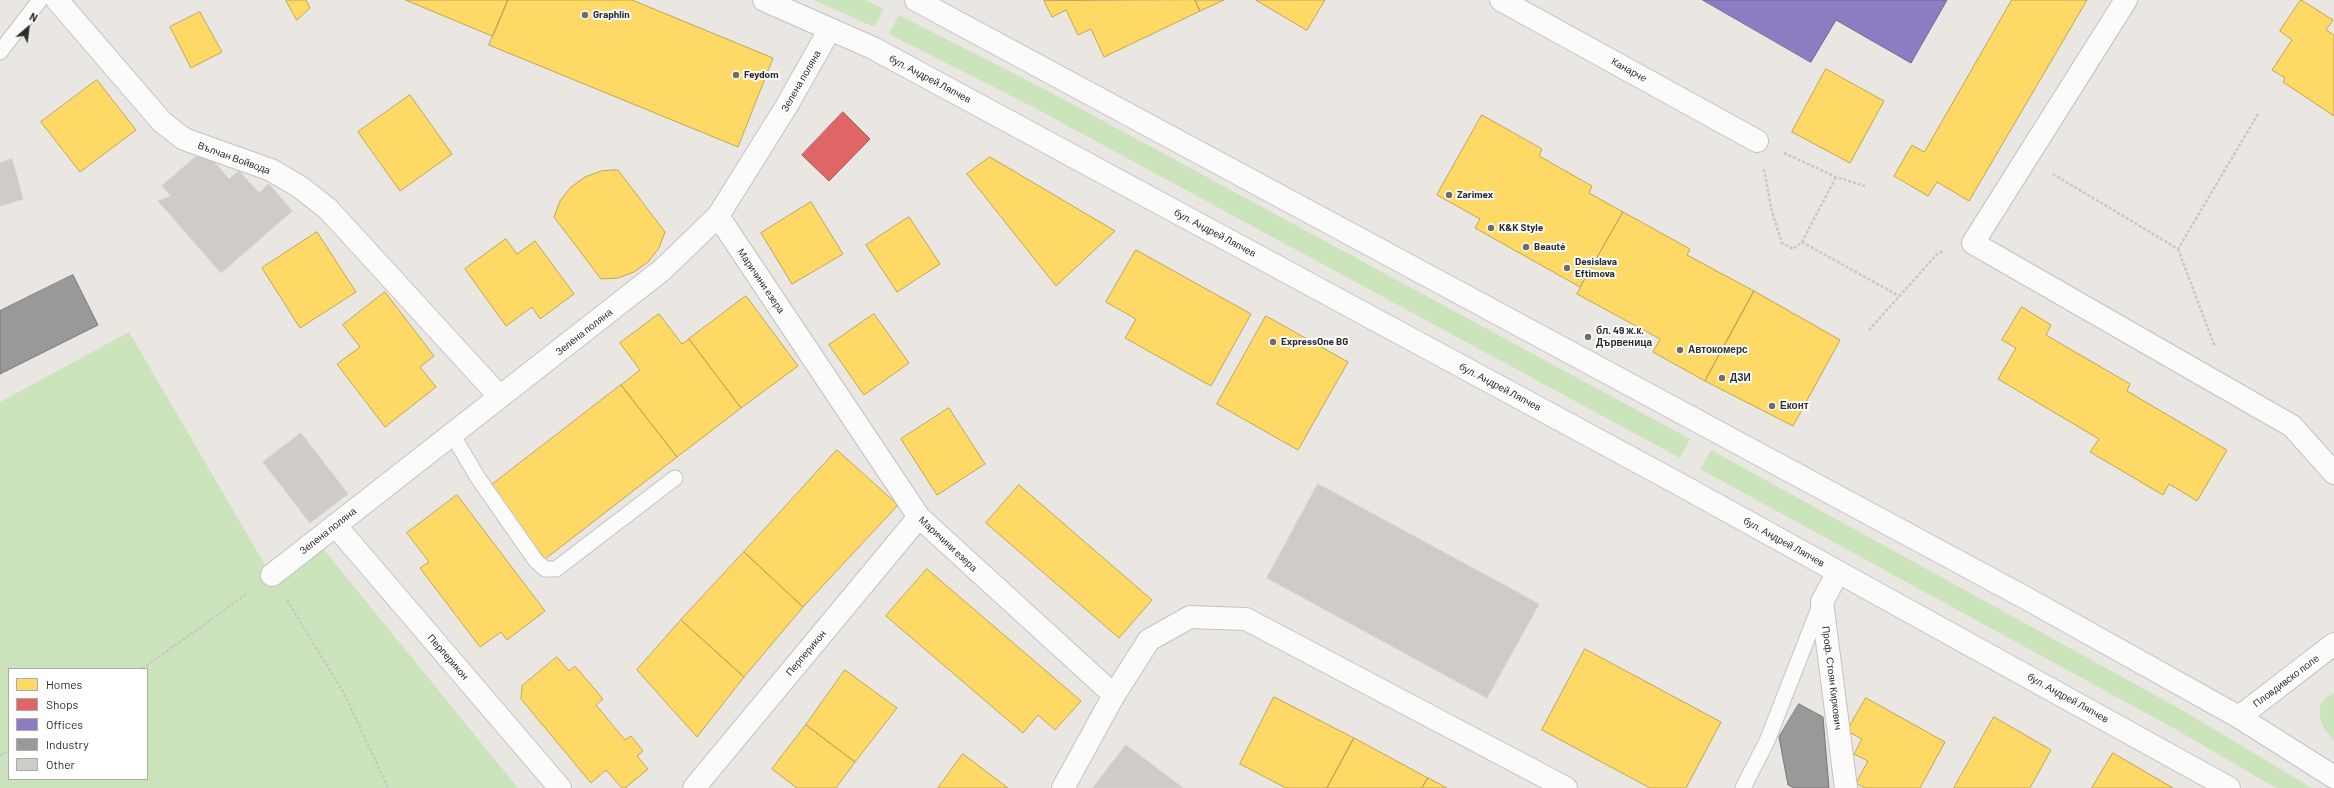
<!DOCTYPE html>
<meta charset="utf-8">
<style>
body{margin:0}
#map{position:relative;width:2334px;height:788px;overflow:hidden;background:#eae6e2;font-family:Barlow,sans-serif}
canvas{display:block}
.legend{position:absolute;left:8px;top:668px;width:140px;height:112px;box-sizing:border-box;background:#fff;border:1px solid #ababab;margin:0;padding:5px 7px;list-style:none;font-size:12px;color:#2c2c2c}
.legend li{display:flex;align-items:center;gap:8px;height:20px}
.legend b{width:20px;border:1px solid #ababab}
.north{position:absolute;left:8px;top:8px;width:40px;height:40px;-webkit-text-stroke:3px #fff;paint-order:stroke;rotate:28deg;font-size:11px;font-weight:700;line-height:16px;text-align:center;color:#2c2c2c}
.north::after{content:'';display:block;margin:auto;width:14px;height:18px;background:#2c2c2c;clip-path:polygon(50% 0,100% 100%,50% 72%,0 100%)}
</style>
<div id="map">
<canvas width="2334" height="788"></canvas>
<ul class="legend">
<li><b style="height:11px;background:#ffd966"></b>Homes</li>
<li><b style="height:11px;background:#e06666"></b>Shops</li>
<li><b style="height:11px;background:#8e7cc3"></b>Offices</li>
<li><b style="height:11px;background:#999"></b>Industry</li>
<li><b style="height:11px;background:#cfccc8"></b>Other</li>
</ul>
<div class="north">N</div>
</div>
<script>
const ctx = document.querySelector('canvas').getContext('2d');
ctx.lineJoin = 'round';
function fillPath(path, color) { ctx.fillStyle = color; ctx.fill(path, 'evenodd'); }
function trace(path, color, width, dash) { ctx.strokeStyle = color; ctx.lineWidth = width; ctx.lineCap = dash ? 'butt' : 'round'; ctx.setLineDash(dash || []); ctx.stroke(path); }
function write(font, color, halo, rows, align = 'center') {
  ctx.font = font + ' Barlow,sans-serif'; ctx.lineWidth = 4; ctx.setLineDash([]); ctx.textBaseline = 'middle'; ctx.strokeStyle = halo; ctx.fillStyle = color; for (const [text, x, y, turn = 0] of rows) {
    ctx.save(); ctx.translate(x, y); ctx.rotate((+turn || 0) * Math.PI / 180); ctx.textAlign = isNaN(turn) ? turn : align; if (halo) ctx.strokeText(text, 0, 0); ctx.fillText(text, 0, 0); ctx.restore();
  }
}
fillPath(new Path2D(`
 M814 0H865L884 9 874 27Z
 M899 15 1050 92 1690 439 1680 458 1031 106 889 34Z
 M129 332 271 575 316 540 518 788H0V402ZM9 669H147V779H9Z
 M1711 450 2182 710 2312 788H2276L2175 729 1700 469Z
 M2334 693V741C2320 726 2310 703 2334 693Z`), '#cbe4bb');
const homes = new Path2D(`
 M286 0H306L310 8 297 20Z
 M406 0H508L493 36Z
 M508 0H632L773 58 738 147 489 45Z
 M1195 0H1224L1200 11Z
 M1195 0 1200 11 1104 57 1091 29 1078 35 1066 10 1052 17 1044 1Z
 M1256 0H1325L1307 30Z
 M2012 0H2087L1969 201 1937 182 1928 196 1894 176 1912 145 1924 152Z
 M2301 0 2333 20 2326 30 2334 35V116L2283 82 2285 78 2272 70 2292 40 2280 31Z
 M200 12 222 52 191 68 170 27Z
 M1826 69 1884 101 1850 163 1792 132Z
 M97 80 136 130 80 172 41 122Z
 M410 95 452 154 400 191 358 132Z
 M1482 115 1542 149 1539 156 1592 186 1589 193 1623 212 1580 287 1475 228 1480 219 1437 195Z
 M990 157 1115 231 1056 286 967 174Z
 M618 170 665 232 659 248 648 262 634 272 618 278 601 279 554 217 560 201 571 187 585 177 601 171Z
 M811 202 843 254 792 284 761 233Z
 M1623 212 1690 249 1687 255 1754 291 1705 381 1653 352 1660 339 1577 294Z
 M909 217 940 264 897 292 866 245Z
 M317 232 356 292 300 328 262 268Z
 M506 239 517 254 535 241 574 294 540 319 532 307 506 326 465 269Z
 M1136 250 1251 314 1211 386 1125 338 1136 319 1106 302Z
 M1754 291 1840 340 1793 426 1705 381Z
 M385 292 434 356 420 367 436 387 385 427 337 364 360 347 343 325Z
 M746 296 798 366 741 408 689 339Z
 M2022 307 2051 325 2046 335 2130 384 2127 391 2227 450 2197 501 2169 484 2163 495 2090 452 2099 439 1998 379 2016 348 2002 340Z
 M659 314 682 344 689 339 741 408 677 457 621 385 640 370 620 343Z
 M874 314 909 363 864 395 829 345Z
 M1266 316 1348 362 1298 450 1217 404Z
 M621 385 677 457 545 559 489 487Z
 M949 408 985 464 937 495 901 439Z
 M837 450 898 505 803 607 744 552Z
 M1019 485 1152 600 1119 638 986 523Z
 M457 495 545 611 507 640 501 632 480 647 420 568 429 562 407 533Z
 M744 552 803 607 744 677 681 620Z
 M927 569 1081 701 1055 730 1038 715 1023 733 886 616Z
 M681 620 744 677 697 737 637 670Z
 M1585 649 1721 722 1686 788H1650L1542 730Z
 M557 657 569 671 575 666 603 699 596 705 625 740 631 736 643 751 637 756 648 769 625 788H622L606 770 591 783 521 699 522 686Z
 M845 670 897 708 855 762 806 725Z
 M1274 697 1354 738 1327 788H1286L1240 764Z
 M1866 698 1945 742 1920 788H1865L1856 783 1868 761 1854 754 1862 739 1847 731Z
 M1994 717 2051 750 2030 788H1954Z
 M806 725 855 762 836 788H797L772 769Z
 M1354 738 1428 778 1422 788H1327Z
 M2113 753 2173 788H2092Z
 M963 754 1008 788H938Z
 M1428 778 1447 788H1422Z`);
fillPath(homes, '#ffd966');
trace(homes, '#c0a555', 1);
const shops = new Path2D(`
 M843 112 870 139 829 181 802 155Z`);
fillPath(shops, '#e06666');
trace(shops, '#a55', 1);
const offices = new Path2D(`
 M1703 0H1947L1911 63 1836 20 1811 62Z`);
fillPath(offices, '#8e7cc3');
trace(offices, '#716496', 1);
const industry = new Path2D(`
 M73 275 98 325 0 374V311Z
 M1799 704 1823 717 1829 788H1794L1788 785 1779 737Z`);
fillPath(industry, '#999');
trace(industry, '#787878', 1);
const building = new Path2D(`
 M204 150 229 179 239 171 259 193 269 184 292 211 221 273 158 201 171 196 162 186Z
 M12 159 23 199 0 206V163Z
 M301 433 348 494 310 523 263 462Z
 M1318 484 1539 604 1487 698 1267 578Z
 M1126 745 1183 788H1093Z`);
fillPath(building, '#cfccc8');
trace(building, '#d5d2ce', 1);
const lane = new Path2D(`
 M0 52 40 0
 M452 434 478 478 536 561 545 569H556L675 478
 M1743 788 1767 741 1821 603`);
const street = new Path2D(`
 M57 0 162 122 184 139 271 170 300 187 328 209 500 397
 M1501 0 1757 141
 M2126 0 1973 243 2292 426 2334 473
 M718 216 919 517 1114 695
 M335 525 560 788
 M1838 572 1822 602 1846 788
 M272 575 662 270 718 216 786 107 830 29
 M2239 717 2334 644
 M694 788 919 517
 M1063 788 1114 695 1149 640 1190 617 1246 619 1566 788`);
const secondary = new Path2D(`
 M764 0 873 48 1679 484 2229 788
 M916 0 2024 597 2239 717 2334 777`);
trace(lane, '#c3c2c3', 17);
trace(street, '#c3c2c3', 24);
trace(secondary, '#c3c2c3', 24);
trace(new Path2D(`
 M1784 153 1836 177 1865 186
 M1764 169 1772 212 1782 243 1793 249 1802 242 1836 177
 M2053 174 2178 249 2258 114
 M1802 242 1899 296
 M2178 249 2215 347
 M1869 330 1938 253 1944 251
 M287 600 345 695 388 788
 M142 669 248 593
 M0 756 9 750`), '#c8c8c7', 2.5, [3, 2]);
trace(lane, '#fcfbfb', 15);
trace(street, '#fcfbfb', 22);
trace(secondary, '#fcfbfb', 22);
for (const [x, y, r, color] of [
 [585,15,4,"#6e6d6c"],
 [736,75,4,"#6e6d6c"],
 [1449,195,4,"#6e6d6c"],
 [1491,228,4,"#6e6d6c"],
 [1526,247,4,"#6e6d6c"],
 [1567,268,4,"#6e6d6c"],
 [1588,337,4,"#6e6d6c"],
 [1273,342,4,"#6e6d6c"],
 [1680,350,4,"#6e6d6c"],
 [1722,378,4,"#6e6d6c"],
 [1772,406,4,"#6e6d6c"]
]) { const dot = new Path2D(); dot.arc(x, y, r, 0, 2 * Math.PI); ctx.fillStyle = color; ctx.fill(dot); trace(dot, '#fff', 1.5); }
write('bold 10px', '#2c2c2c', '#fff', [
 ["Graphlin",593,15],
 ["Feydom",744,75],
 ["Zarimex",1457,195],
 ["K&K Style",1499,228],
 ["Beauté",1534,247],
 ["Desislava",1575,262],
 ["Eftimova",1575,274],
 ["бл. 49 ж.к.",1596,331],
 ["Дървеница",1596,343],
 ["ExpressOne BG",1281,342],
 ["Автокомерс",1688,350],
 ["ДЗИ",1730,378],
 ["Еконт",1780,406]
], 'left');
write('10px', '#2c2c2c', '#fff', [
 ["Канарче",1629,70,29],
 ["бул. Андрей Ляпчев",930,79,28],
 ["Зелена поляна",801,81,-60],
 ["Вълчан Войвода",234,158,20],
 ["бул. Андрей Ляпчев",1215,233,28],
 ["Маричини езера",761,281,56],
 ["Зелена поляна",584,332,-38],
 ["бул. Андрей Ляпчев",1500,387,28],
 ["Зелена поляна",328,531,-38],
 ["бул. Андрей Ляпчев",1784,542,29],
 ["Маричини езера",948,544,43],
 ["Перперикон",806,653,-50],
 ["Перперикон",448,657,49],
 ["Проф. Стоян Киркович",1832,678,83],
 ["Пловдивско поле",2286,681,-37],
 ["бул. Андрей Ляпчев",2068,698,29]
]);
</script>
